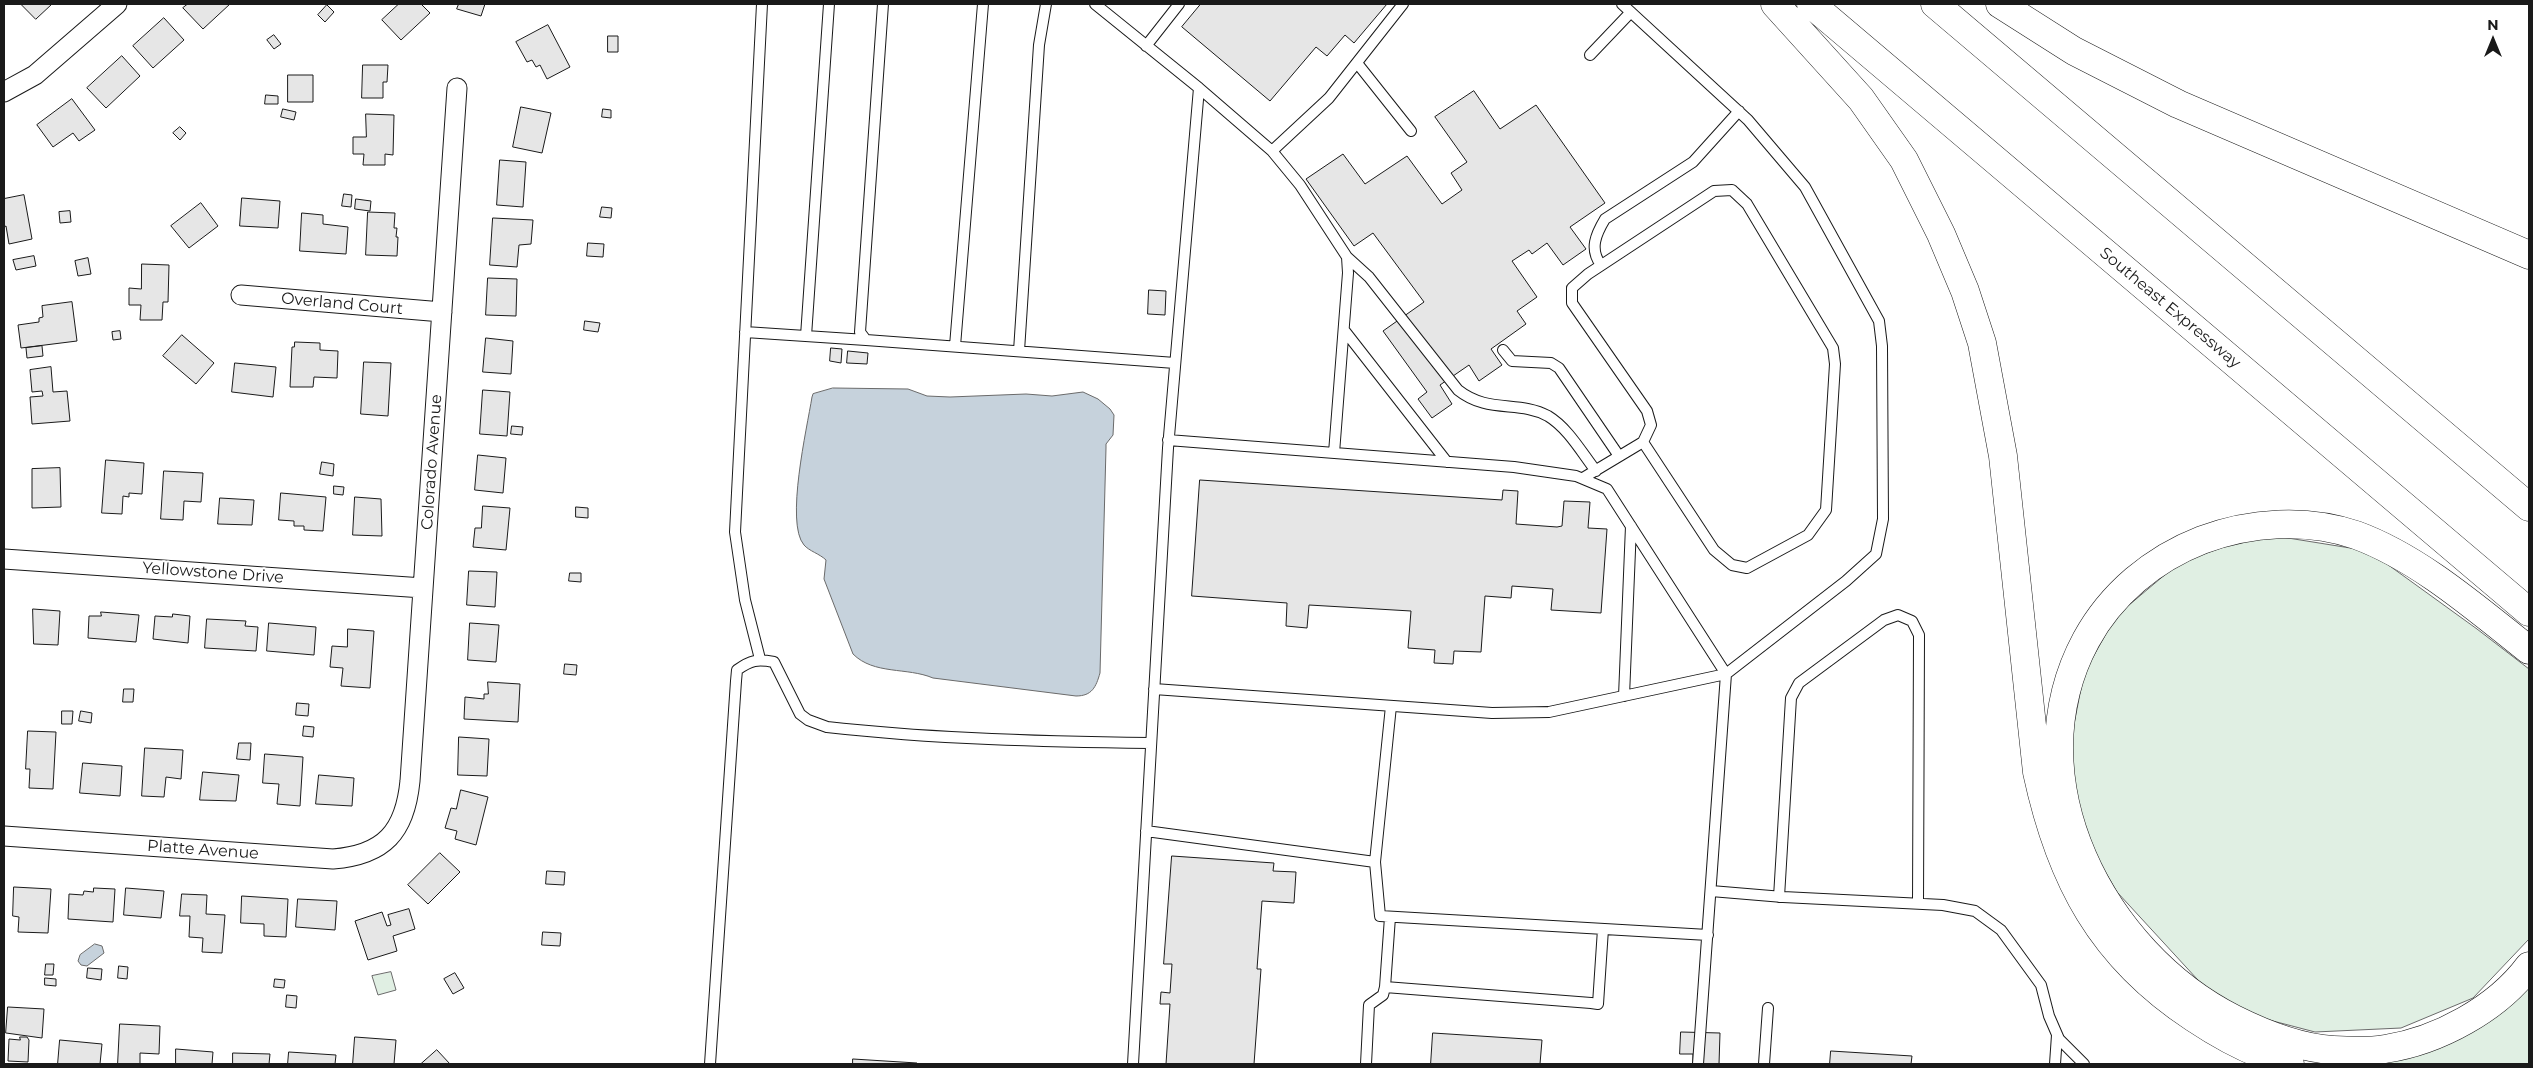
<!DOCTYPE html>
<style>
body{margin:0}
#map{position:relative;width:2533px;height:1068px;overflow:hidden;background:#fff;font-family:Montserrat,sans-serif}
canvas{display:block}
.frame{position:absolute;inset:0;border:5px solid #1a1a1a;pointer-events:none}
.north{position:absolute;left:2468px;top:15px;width:50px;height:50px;-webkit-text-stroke:4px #fff;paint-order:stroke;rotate:0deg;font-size:14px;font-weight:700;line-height:20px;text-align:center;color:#1a1a1a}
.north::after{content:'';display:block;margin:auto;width:18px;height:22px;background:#1a1a1a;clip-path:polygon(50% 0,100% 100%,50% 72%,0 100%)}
</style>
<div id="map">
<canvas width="2533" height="1068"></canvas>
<div class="frame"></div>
<div class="north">N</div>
</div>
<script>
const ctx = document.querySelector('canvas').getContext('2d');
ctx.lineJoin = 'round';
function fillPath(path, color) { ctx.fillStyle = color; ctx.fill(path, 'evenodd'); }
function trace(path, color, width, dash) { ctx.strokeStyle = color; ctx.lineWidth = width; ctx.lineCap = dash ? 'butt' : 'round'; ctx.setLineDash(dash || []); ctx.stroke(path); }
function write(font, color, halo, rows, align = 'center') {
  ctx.font = font + ' Montserrat,sans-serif'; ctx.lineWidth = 4; ctx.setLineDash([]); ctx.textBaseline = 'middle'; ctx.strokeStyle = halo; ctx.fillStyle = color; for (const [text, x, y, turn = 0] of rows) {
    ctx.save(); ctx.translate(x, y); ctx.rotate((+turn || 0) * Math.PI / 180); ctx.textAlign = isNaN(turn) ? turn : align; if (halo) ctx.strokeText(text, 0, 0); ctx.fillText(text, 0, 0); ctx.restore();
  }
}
const green = new Path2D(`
 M2263 534 2369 551 2477 629 2529 669V939L2473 998 2401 1028 2315 1032 2250 1015 2209 992 2117 892 2079 827 2069 750 2084 673 2116 616 2180 562Z
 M391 972 396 990 378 995 372 976Z
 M2529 982V1064H2383V1058Z`);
fillPath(green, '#e0efe3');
trace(green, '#6a6a6a', 1);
const water = new Path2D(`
 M833 388 908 389 927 396 950 397 1026 394 1052 396 1083 392 1098 399 1110 409 1114 415 1113 435 1106 444V448L1100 673C1096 687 1092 696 1076 696L933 678C907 667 874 675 853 654L824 579 826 560C820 554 809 551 804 545 785 523 807 428 812 397L813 394Z
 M95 944 102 946 104 953 87 966 81 965 78 961 80 955Z`);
fillPath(water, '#c6d2dc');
trace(water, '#6a6a6a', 1);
const building = new Path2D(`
 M21 4H52L36 19Z
 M188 4H230L203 29 183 8Z
 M399 4H421L430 13 401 40 382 20Z
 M459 4H485L481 16 457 9Z
 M1201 4H1387L1354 43 1345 35 1327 56 1316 47 1270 101 1182 27Z
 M327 5 334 12 325 22 318 15Z
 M164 18 184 40 153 68 133 46Z
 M548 25 570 67 547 79 540 65 536 67 532 60 527 62 516 42Z
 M274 35 281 44 274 49 267 40Z
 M608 36H618V52H608Z
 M122 56 140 76 106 108 87 88Z
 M363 65H388L387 82H383V98H362Z
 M288 75H313V102H288Z
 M1474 91 1500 129 1536 105 1605 203 1570 227 1586 249 1563 265 1547 243 1532 254 1529 250 1512 261 1537 297 1517 311 1526 324 1491 349 1502 365 1479 381 1469 365 1440 385 1452 404 1432 418 1418 399 1427 392 1383 331 1424 302 1373 233 1354 246 1306 179 1343 154 1365 184 1407 156 1442 204 1462 190 1451 173 1467 162 1435 117Z
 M266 95 278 96V104H265Z
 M72 99 95 130 79 141 73 133 53 147 37 125Z
 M521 107 551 113 542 153 513 147Z
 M283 109 296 112 294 120 281 117Z
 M603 109 611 110V118L602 117Z
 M366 114 394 115 393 155 385 154V165H363L364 154H353V137H366Z
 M180 127 186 133 180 140 173 133Z
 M500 160 526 162 523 207 497 205Z
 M344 194 352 195 351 207 342 206Z
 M24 195 32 239 9 244 6 226 4 227V199Z
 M242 198 280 201 278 228 240 226Z
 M356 199 371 201 370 211 355 209Z
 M201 203 218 226 189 248 171 226Z
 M602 207 612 208 611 218 600 217Z
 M70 211 71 222 60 223 59 212Z
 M368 212 395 213 394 228H397L396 237H398L397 256 366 255Z
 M302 213 323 215V224L348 227 346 254 300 251Z
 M493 218 533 220 531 244 519 245 517 267 490 265Z
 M588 243 604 244 603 257 587 256Z
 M34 256 36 266 16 270 13 260Z
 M88 258 91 274 78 276 75 261Z
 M142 264 169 265 168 302H163L162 320H140L141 305H129V288L141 289Z
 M488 278 517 279 516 316 486 315Z
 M1149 290 1166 291 1165 315 1148 314Z
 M72 302 77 341 21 348 18 325 39 322V318L43 317 42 306Z
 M585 321 600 323 598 332 584 330Z
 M120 331 121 339 113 340 112 332Z
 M182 335 214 363 196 384 163 356Z
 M486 338 513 341 511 374 483 372Z
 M295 342 320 343V350L338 351 337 378 314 377 313 387H290L292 347H294Z
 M42 346 43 356 27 358 26 348Z
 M831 348 842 349 841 363 830 361Z
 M848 351 868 353 867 364 847 363Z
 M364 362 391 363 388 416 361 414Z
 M235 363 276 367 273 397 232 392Z
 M51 367 53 392 67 391 70 421 32 424 30 397 43 396 42 391 32 392 30 370Z
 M483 390 510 392 507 436 480 434Z
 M512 426 523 427 522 435 511 434Z
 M478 455 506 458 503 493 475 490Z
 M106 460 144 463 142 494 129 493V497L123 496 122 514 102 513Z
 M322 462 334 464 333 476 320 474Z
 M60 468 61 507 32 508V469Z
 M164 471 203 473 201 502 184 501 183 520 161 519Z
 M1200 480 1502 500 1503 490 1518 491 1516 524 1557 527 1562 526 1564 501 1590 502 1588 528 1607 529 1601 613 1551 610 1553 589 1512 586 1511 598 1485 596 1481 652 1454 651 1453 664 1434 663 1435 650 1408 648 1411 611 1309 605 1307 628 1286 626 1287 603 1192 596Z
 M334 486 344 487 343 495 334 494Z
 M281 493 326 497 323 531 304 530V526H294V521L279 520Z
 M355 497 381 499 382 536 353 535Z
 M220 498 254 500 252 525 218 524Z
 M483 506 510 508 506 550 473 547 475 528H481Z
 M576 507 588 508V518L576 517Z
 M469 571 497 572 495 607 467 605Z
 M570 573H581V582L569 581Z
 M33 609 60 611 58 645 34 644Z
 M101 612 139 615 136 642 88 638 89 616H101Z
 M173 614 190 616 188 643 153 639 155 616 172 617Z
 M207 619 246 621 245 626 258 627 256 651 205 648Z
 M269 623 316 627 314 655 267 651Z
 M470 623 499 625 496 662 468 660Z
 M348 629 374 631 370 688 341 686 343 668 330 667 332 646 347 647Z
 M565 664 577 665 576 675 564 674Z
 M488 682 520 684 518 722 464 719 465 697 484 699V694H488Z
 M124 689H134L133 702H123Z
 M297 703 309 704 308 716 296 715Z
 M62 711H73L72 724H62Z
 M81 711 92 713 91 723 79 721Z
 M304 726 314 727 313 737 303 736Z
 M28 731 56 732 53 789 29 788 30 769H26Z
 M459 737 489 739 487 776 458 775Z
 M239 743H251L250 760 237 759Z
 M145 748 183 750 181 779 166 777 164 797 142 796Z
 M265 754 303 757 300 806 277 804 279 784 263 783Z
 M83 763 122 766 120 796 80 793Z
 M203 772 239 775 236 801 200 800Z
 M319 775 354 778 352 806 316 804Z
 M461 790 488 797 476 845 455 839 457 831 445 828 451 808 456 809Z
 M440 853 460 872 428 904 408 885Z
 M1172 856 1274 863 1273 871 1296 872 1294 903 1262 901 1257 969H1261L1254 1064H1166L1170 1004H1160L1161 992 1170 993 1172 964H1164Z
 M547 871 565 872 564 885 546 884Z
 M14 887 51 889 48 933 18 932 19 917 13 916Z
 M94 888 115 889 113 922 68 919 69 894 83 895 84 891 93 892Z
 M126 888 164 891 161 918 124 915Z
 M182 894 207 895 206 914 225 915 222 953 202 952 203 938 189 937 190 916H180Z
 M242 896 288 899 286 937 264 936V924L241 923Z
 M298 899 337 901 335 930 296 927Z
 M409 909 415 929 393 936 397 951 368 960 355 921 382 912 387 926 391 925 388 915Z
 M543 932 561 933 560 946 542 945Z
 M46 964H54L53 975H45Z
 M119 966 128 967 127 979 118 978Z
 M88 968 102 969 101 980 87 978Z
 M455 973 464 988 453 994 444 979Z
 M45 978 56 979V986L45 985Z
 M275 979 285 980 284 988 274 987Z
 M287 995 297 996 296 1008 286 1007Z
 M8 1007 44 1009 42 1038 6 1033Z
 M120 1024 160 1026 159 1054 140 1053V1064H118Z
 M1681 1032 1720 1033 1719 1064H1693V1054H1680Z
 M1433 1033 1542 1040 1540 1064H1431Z
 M20 1037H27L29 1040 28 1062 8 1061 9 1039 20 1040Z
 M355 1037 396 1040 394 1064H353Z
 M60 1040 102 1044 100 1064H58Z
 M176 1049 213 1052 212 1064H176Z
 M437 1050 450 1064H421Z
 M1831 1051 1912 1056 1911 1064H1830Z
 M289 1052 336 1055 335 1064H288Z
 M233 1053 270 1054 269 1064H233Z
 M853 1059 917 1063V1064H853Z`);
fillPath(building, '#e6e6e6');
trace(building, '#1a1a1a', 1);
const lane = new Path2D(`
 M883 4 860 332 866 340 1175 363
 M1095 4 1199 88 1168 448 1133 1064
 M1622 4 1748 120 1805 187 1879 321 1882 346 1883 519 1876 554 1846 581 1726 674 1698 1064
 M1146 46 1179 4
 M1590 55 1631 12
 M1357 63 1411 131
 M1199 88 1272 151 1300 185 1347 257 1348 273 1334 453
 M1272 151 1329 98 1403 4
 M1347 257 1369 277 1458 390C1488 414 1519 400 1548 416 1568 428 1582 453 1596 471
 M1601 265C1589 249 1596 234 1605 219L1693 162 1739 111
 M1344 330 1447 462
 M745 332 866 340
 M806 336 829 4
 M955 346 983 4
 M1503 350 1512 361 1551 363 1559 368 1619 456
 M1019 351 1039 45 1046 4
 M1583 478 1643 442 1651 425 1647 411 1572 303V288L1588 274 1714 191 1732 190 1747 204 1833 348 1835 364 1826 510 1808 535 1747 568 1732 565 1714 550 1643 442
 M760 659 745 600 735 532 762 4
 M1154 689 1492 713 1549 712 1726 674 1607 489 1576 476 1514 467 1168 440
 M1624 696 1631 526
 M1146 831 1375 862 1380 916 1708 935
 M1375 862 1391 706
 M1711 891 1783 897 1943 905 1975 911 2001 930 2041 985 2049 1016 2059 1039 2084 1064
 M1779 897 1791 698 1799 683 1884 620 1898 615 1912 621 1919 635 1918 903
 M1390 917 1385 987 1591 1003 1598 1004 1603 929
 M710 1064 736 681 737 670C751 660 757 659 774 662L800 714 808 720 827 727C934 739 1043 742 1151 743
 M1366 1064 1369 1005 1383 995 1385 987
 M1764 1064 1768 1008
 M2055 1064 2057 1035`);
const street = new Path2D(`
 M4 92 35 75 117 4
 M241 295 442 312
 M4 559 423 588
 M4 836 333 859C384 855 405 832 410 781L457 88`);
const highway = new Path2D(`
 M1775 4 1861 99 1904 160 1941 234 1965 291 1982 343 2003 456 2037 772C2060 879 2101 957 2194 1018 2224 1038 2256 1055 2290 1064
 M1811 4 2529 612
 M1935 4 2529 507
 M2000 4 2074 51 2178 104 2529 255
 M2529 650C2477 609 2419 558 2356 535 2307 518 2250 522 2202 540 2153 559 2111 594 2086 640 2011 779 2103 953 2234 1019 2264 1034 2299 1048 2333 1050 2350 1051 2368 1052 2385 1049 2438 1041 2497 1009 2529 966`);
trace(lane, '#1a1a1a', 12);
trace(street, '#1a1a1a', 21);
trace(highway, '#1a1a1a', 29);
trace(lane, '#fff', 10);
trace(street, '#fff', 19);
trace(highway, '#fff', 28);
write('16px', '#1a1a1a', '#fff', [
 ["Overland Court",342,304,5],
 ["Southeast Expressway",2170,308,40],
 ["Colorado Avenue",432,462,-86],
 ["Yellowstone Drive",213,573,4],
 ["Platte Avenue",203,850,4]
]);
</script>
